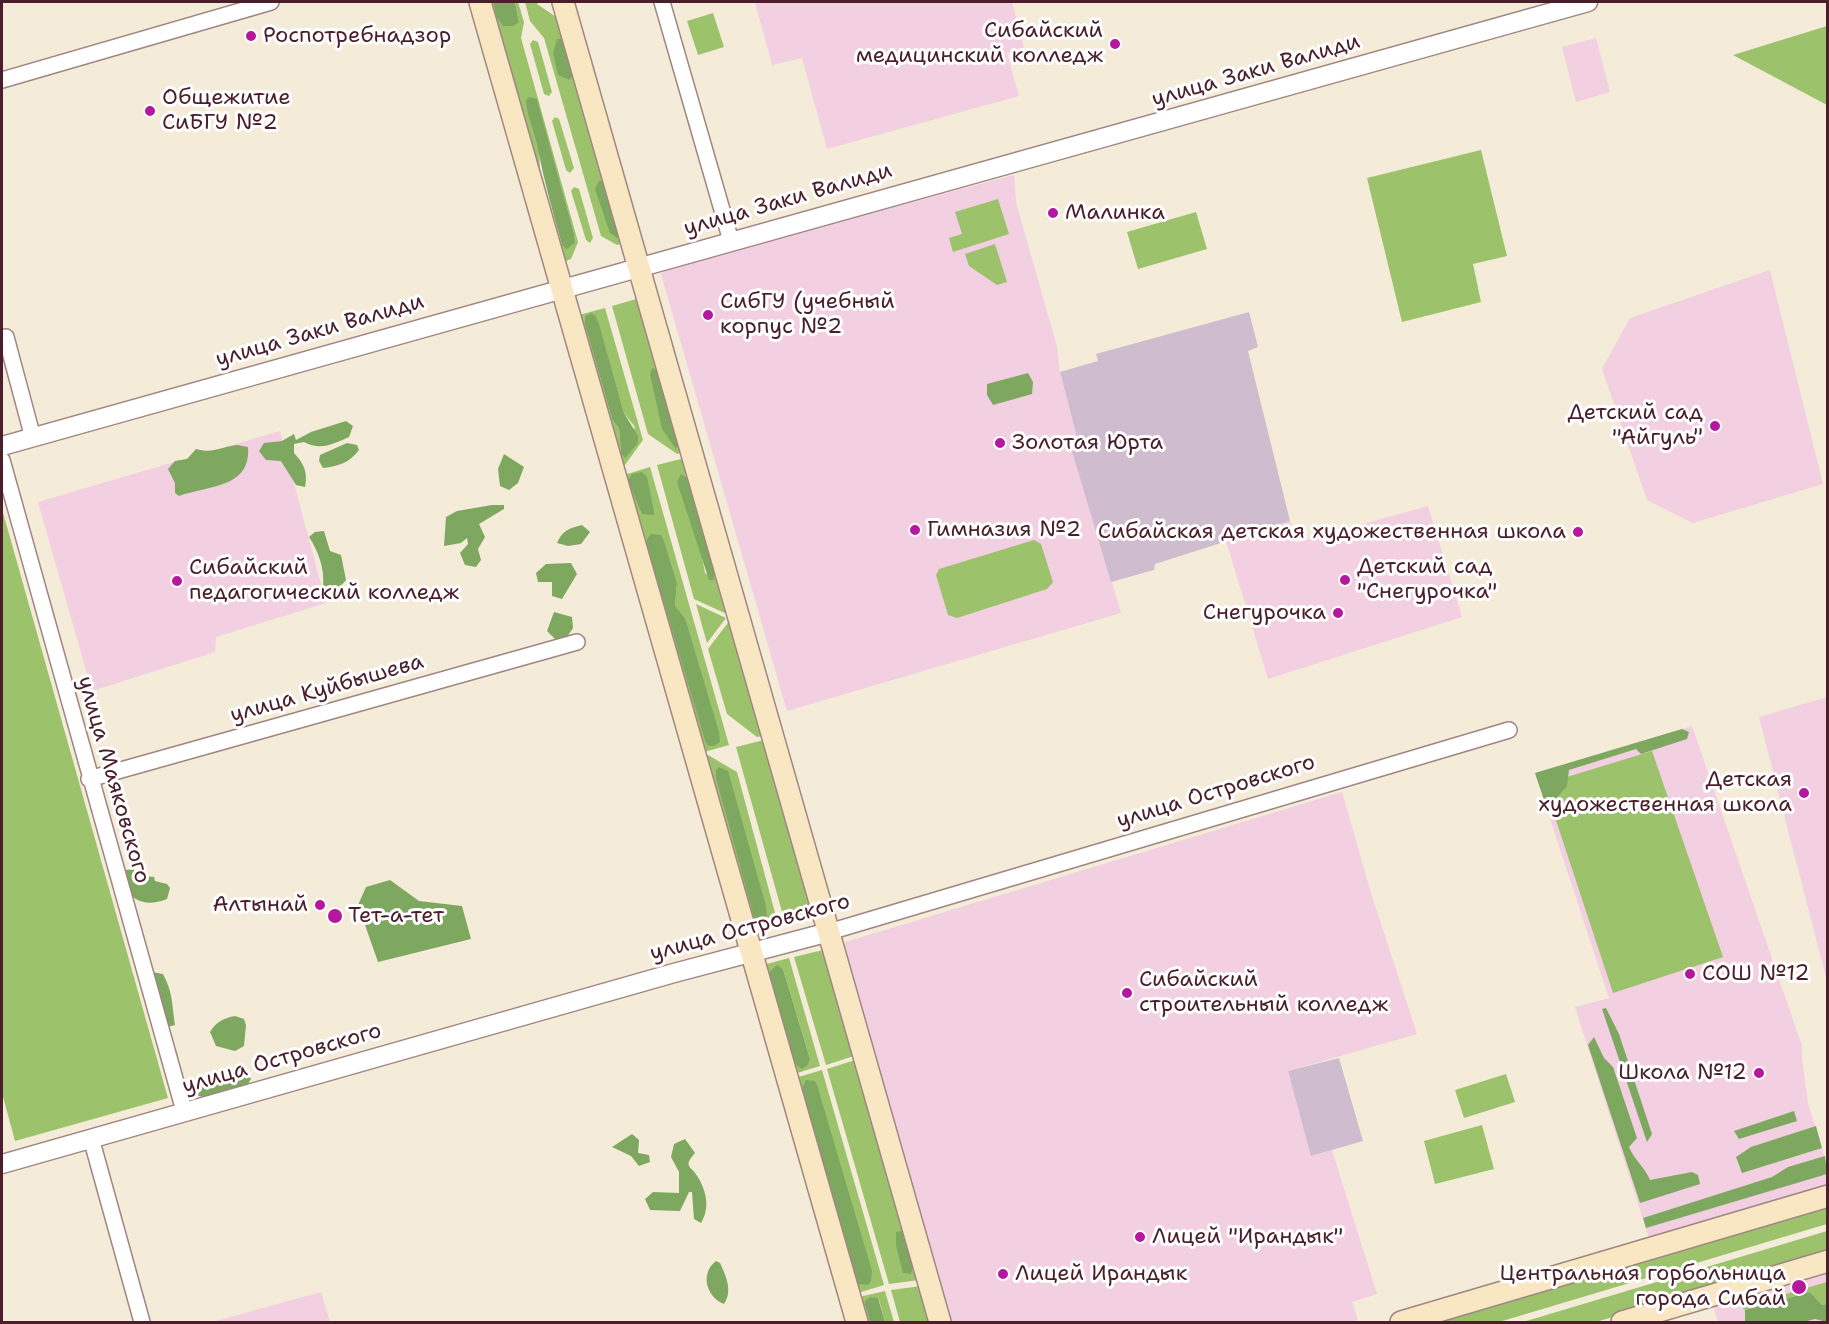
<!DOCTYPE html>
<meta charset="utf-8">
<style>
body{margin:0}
#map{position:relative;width:1829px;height:1324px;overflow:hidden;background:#f4ecd8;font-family:"Shantell Sans",sans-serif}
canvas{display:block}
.frame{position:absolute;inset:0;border:3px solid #4a1f2b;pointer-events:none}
</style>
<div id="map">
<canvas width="1829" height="1324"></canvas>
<div class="frame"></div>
</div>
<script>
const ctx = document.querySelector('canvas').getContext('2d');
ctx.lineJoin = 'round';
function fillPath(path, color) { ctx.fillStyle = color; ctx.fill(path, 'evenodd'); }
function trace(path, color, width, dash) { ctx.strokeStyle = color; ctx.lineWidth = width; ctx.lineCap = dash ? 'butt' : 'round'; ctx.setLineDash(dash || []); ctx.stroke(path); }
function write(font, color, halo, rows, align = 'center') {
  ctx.font = font + ' "Shantell Sans",sans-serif'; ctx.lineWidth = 6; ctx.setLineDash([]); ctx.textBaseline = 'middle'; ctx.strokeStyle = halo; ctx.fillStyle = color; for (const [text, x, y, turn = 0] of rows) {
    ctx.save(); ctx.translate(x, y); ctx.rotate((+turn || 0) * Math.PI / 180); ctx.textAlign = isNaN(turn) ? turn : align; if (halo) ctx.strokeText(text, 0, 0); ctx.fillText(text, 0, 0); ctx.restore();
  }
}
fillPath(new Path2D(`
 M755 2H1012L1024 48 1007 53 1019 96 827 149 802 58 772 65Z
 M1596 38 1610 92 1576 102 1562 47Z
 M1014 175 1016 202 1057 347 1060 372 1080 450 1073 451 1121 613 787 711 661 274 672 266Z
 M1770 270 1823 484 1693 523 1647 500 1602 369 1630 318Z
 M280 431 326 603 216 637 215 652 92 691 38 502Z
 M1428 506 1462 617 1268 679 1226 541 1290 521 1295 543Z
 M1827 697H1828L1827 982 1759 717Z
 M1692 726 1802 1046V1059L1808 1103 1827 1165V1185L1650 1241 1575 1007 1609 998 1535 773Z
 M1342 792 1371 893 1417 1034 1288 1071 1312 1156 1332 1150 1377 1294 1352 1302 1358 1320 1349 1322H945L842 943Z
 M1827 1270V1322H1718L1713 1305Z
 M321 1292 330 1322H212Z`), '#f2cfe1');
fillPath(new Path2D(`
 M1249 312 1258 347 1248 351 1290 521 1155 564 1154 570 1111 582 1072 451 1080 449 1060 372 1098 361 1096 354Z
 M1339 1058 1363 1141 1311 1156 1288 1071Z`), '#cfbdcf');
fillPath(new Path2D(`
 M489 2H493L496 16 519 22 515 2H518L524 22 521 38 578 242 571 259 564 262ZM537 100 574 233 575 243 561 244 540 169Z
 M525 2H539L537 4 556 17 554 2 624 243 617 245 601 236 544 38 530 21Z
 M713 13 724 47 698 55 687 21Z
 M1827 26V105L1733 55Z
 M533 40 538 42 552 92 549 96 544 94 530 44Z
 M555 117 559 119 574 168 570 173 566 170 552 121Z
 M1481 150 1507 256 1473 264 1481 302 1402 322 1367 178Z
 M574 187 579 189 593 238 590 243 586 240 571 191Z
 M998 199 1009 234 953 252 949 238 962 234 955 212Z
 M1196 212 1207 249 1138 269 1127 232Z
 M995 244 1007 282 997 285 969 266 965 254Z
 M640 298 683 452 677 454 648 434 612 306Z
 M605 308 643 440 622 469 579 315ZM585 316H596L624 413 635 427 621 454 619 427 612 419 585 325Z
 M685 458 729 615 694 599 657 465ZM687 478 714 571V580L705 573Z
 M650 467 729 745 704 752 624 475ZM647 539 677 584 675 605 685 618 709 746 705 740Z
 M2 509 168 1098 15 1141 2 1093Z
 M1034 540 1041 544 1053 582 1047 589 957 618 948 615 936 575 939 569Z
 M696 604 726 618 707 643Z
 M730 620 763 736 757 737 727 714 708 649Z
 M764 740 812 913 784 919 736 747Z
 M1652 751 1723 957 1613 993 1544 784Z
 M708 755 737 772 777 920 752 926 705 756Z
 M823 950 854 1056 826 1065 794 957Z
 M789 958 820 1066 794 1074 763 965ZM777 964 783 969 810 1059 768 973Z
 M855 1060 919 1280 889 1284 827 1069Z
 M822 1070 884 1285 858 1293 795 1078Z
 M1506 1074 1515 1102 1464 1118 1455 1090Z
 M1482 1125 1494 1169 1435 1184 1424 1141Z
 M1827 1205V1224L1499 1322H1433Z
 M1827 1231V1253L1596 1322H1523Z
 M1827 1282V1304L1822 1305 1810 1292 1745 1310 1741 1307Z
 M921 1286 931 1322H900L891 1290Z
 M885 1291 894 1322H885L879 1300 864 1302 870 1322H866L859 1297Z`), '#9dc26c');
fillPath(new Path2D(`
 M493 2H515L519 22 513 26H503L496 16Z
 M557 39H563L573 74 570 80 558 75 553 53Z
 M529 97 537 99 574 233 575 243 567 249 562 245C553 213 544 181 538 149 535 132 527 117 526 100Z
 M599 181H605L619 236 617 238 610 233 595 189Z
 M591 313 596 316 599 324 624 413 638 436V443L625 458 621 454 619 428 612 419 585 325V316Z
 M652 368 657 370 677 438 679 445 676 449 662 429 650 374Z
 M1028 373 1033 382 1032 394 993 405 987 395V384Z
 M346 421 353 426 349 437C333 444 321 451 304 442L294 444V453C304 464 308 472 305 487L296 485 281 461 266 460 259 451 264 443 282 441 294 434 296 440 311 432Z
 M347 443 357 445 359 450C349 463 339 466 323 468L319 461 320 455Z
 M237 445 248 447C251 488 210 485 179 496L175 493V483L168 469 175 461 187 459 196 449C213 454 220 447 237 445Z
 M504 454 524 467 518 483 509 490 500 486 498 469Z
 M642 472 647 477 654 511V515L642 514 628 481 632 474Z
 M681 474 687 478 714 571V580H709L677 482Z
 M492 505H504V509L479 524 485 537 478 549 481 560 476 567 465 565 460 553 468 544 467 538 461 543 444 546 446 517 457 511Z
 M582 525 590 532 581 544 568 546 557 543C562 531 569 528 582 525Z
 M324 531 330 551 341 555 346 580 340 587 327 591 323 585C325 570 318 550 309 537L315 532Z
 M651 534 661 535 664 541 677 584 675 605 685 618 719 732 720 742 714 746H708L705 741 647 545V539Z
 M571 563 577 574 562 599 552 596V582H538L536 573 546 564Z
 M554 612 572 617 573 628 567 637 555 639 547 631Z
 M1682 729 1689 732 1687 739 1641 754 1636 749 1569 770 1567 786 1547 809 1535 773Z
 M719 767 728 771 766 906 767 919 757 920 754 917 716 778V770Z
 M134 869 137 880 144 876 154 877 155 881 167 884 170 888 167 899C144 908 128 901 121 876L126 870Z
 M390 880 419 901 462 906 471 939 378 962 358 905 366 887Z
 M777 964 783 969 810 1059 807 1066 801 1069 794 1062 768 973Z
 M152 972 163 974C173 993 172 1004 175 1025L167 1027Z
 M1606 1008 1619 1034 1652 1134 1647 1142 1602 1009Z
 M235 1016 244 1019 246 1025 244 1046 235 1051 216 1046 210 1032C216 1022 224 1018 235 1016Z
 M1594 1037 1604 1058 1613 1067 1637 1138 1629 1147C1634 1160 1645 1167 1650 1180L1692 1172 1698 1175 1700 1184 1640 1203 1588 1045Z
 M247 1073 251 1079 245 1089 203 1097 195 1095V1089L203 1083Z
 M806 1080 815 1081 817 1085 872 1271 871 1281 868 1285 858 1284 802 1088Z
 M1794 1111 1797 1121 1739 1139 1734 1131Z
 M1816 1126 1822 1148 1742 1173 1736 1157 1751 1147Z
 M632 1134 639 1140 638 1153 649 1155 650 1162 639 1166 631 1156 612 1147Z
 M685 1139 695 1153C692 1157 687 1161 689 1166 689 1167 695 1172 695 1173 706 1188 711 1207 701 1223L694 1219 692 1192H689L680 1211 650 1210 645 1199 653 1192 679 1193V1172L671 1157 674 1144Z
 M1825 1156 1827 1174 1646 1228 1643 1218 1772 1177 1788 1167Z
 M902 1231 913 1266 911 1274 903 1273 896 1246V1232Z
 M716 1261 720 1263C726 1276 733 1291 724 1304 706 1297 700 1273 716 1261Z
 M1810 1292 1822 1305 1827 1304V1322L1815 1319 1803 1322H1745V1310Z
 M870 1297 878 1298 885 1322H870L864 1302Z`), '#7ea860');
const minor = new Path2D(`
 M662 2 731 241
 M2 80 271 2
 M2 338 6 337 33 438
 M2 460 184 1111
 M89 779 577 642
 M829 932 1509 730
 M91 1138 142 1322`);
const tertiary = new Path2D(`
 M2 446 1588 2
 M2 1164 674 973 829 932`);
const secondary = new Path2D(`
 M480 2 857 1322
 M563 2 940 1322
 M1401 1322 1828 1196
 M1622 1322 1828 1261`);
trace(minor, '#9f8682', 18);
trace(tertiary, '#9f8682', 21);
trace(secondary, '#9f8682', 24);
trace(minor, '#fff', 15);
trace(tertiary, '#fff', 18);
trace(secondary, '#f9e7c3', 21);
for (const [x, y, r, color] of [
 [251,36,6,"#b5179e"],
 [1115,44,6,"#b5179e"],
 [150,111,6,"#b5179e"],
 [1053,213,6,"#b5179e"],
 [708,315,6,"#b5179e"],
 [1715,426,6,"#b5179e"],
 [1000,443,6,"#b5179e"],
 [915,530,6,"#b5179e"],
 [1578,532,6,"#b5179e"],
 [1345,580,6,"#b5179e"],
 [177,581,6,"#b5179e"],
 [1338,613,6,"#b5179e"],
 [1804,793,6,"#b5179e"],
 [320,905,6,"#b5179e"],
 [335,916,8,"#b5179e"],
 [1690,974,6,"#b5179e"],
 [1127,993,6,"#b5179e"],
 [1759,1073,6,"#b5179e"],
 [1140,1237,6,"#b5179e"],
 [1003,1274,6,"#b5179e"],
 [1799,1287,8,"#b5179e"]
]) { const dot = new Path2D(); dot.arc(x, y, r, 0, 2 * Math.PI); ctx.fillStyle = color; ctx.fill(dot); trace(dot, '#fff', 2); }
write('22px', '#4a1f2b', '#fff', [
 ["Сибайский",1103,31,"right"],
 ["медицинский колледж",1103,56,"right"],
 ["Роспотребнадзор",263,36],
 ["Общежитие",162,98],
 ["СиБГУ №2",162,123],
 ["Малинка",1065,213],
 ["СибГУ (учебный",720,302],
 ["корпус №2",720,327],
 ["Детский сад",1703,413,"right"],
 ["\"Айгуль\"",1703,438,"right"],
 ["Золотая Юрта",1012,443],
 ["Гимназия №2",927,530],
 ["Сибайская детская художественная школа",1566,532,"right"],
 ["Детский сад",1357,567],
 ["\"Снегурочка\"",1357,592],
 ["Сибайский",189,568],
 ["педагогический колледж",189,593],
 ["Снегурочка",1326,613,"right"],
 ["Детская",1792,780,"right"],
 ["художественная школа",1792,805,"right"],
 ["Алтынай",308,905,"right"],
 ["Тет-а-тет",348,916],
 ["СОШ №12",1702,974],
 ["Сибайский",1139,980],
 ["строительный колледж",1139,1005],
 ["Школа №12",1747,1073,"right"],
 ["Лицей \"Ирандык\"",1152,1237],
 ["Лицей Ирандык",1015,1274],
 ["Центральная горбольница",1786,1274,"right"],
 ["города Сибай",1786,1299,"right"]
], 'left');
write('22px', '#4a1f2b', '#fff', [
 ["улица Заки Валиди",1256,71,-16],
 ["улица Заки Валиди",788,200,-16],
 ["улица Заки Валиди",320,331,-16],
 ["улица Куйбышева",327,689,-16],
 ["улица Маяковского",113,780,74],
 ["улица Островского",1216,792,-17],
 ["улица Островского",750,928,-15],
 ["улица Островского",282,1059,-16]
]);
</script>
